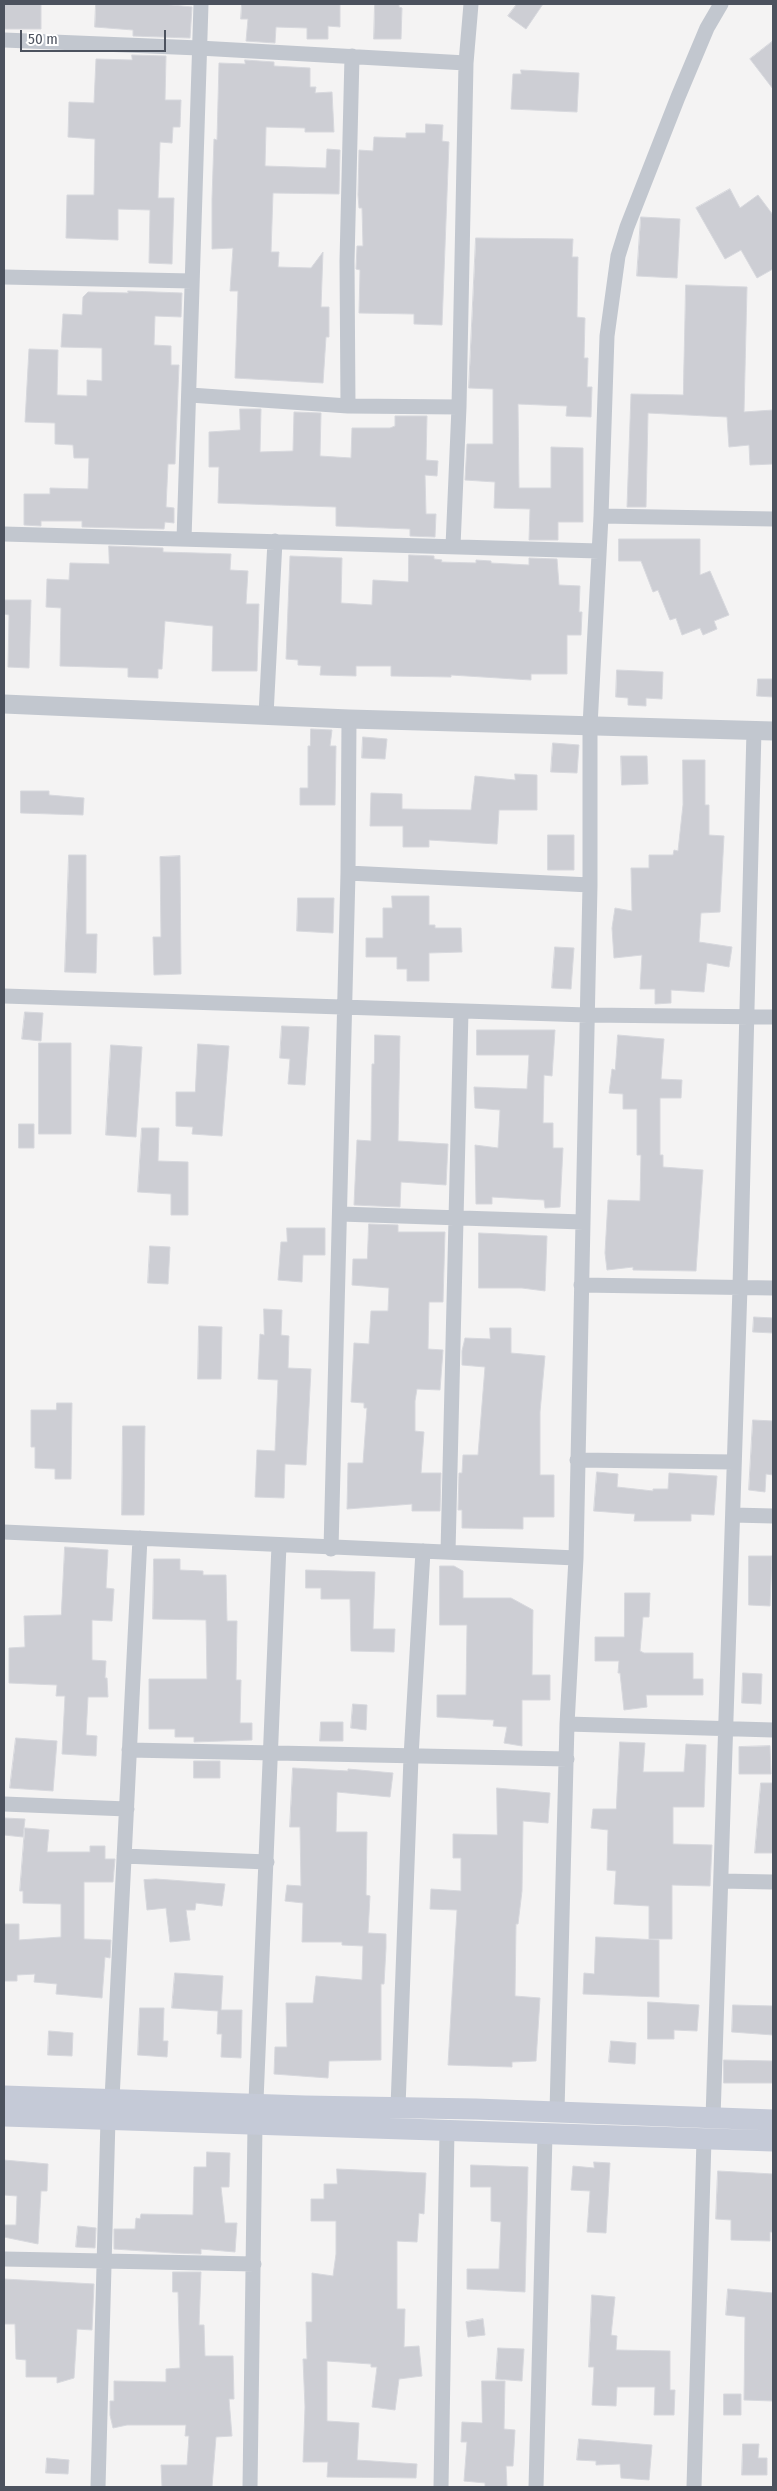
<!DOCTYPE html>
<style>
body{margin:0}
#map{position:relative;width:777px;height:2491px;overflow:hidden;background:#f4f3f3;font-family:"Fira Sans Condensed",sans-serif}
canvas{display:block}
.frame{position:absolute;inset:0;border:5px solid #4c525e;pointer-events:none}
.scale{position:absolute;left:20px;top:30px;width:146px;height:22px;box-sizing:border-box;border:2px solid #4c525e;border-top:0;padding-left:6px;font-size:15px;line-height:18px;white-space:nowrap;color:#4c525e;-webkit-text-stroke:4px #fff;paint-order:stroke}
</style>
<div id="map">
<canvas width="777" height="2491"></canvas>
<div class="frame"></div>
<div class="scale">50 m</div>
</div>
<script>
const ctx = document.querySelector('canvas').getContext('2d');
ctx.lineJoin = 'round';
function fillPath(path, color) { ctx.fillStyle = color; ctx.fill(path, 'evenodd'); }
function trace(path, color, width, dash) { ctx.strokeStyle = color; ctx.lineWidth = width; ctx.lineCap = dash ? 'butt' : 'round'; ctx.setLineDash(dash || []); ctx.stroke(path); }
const building = new Path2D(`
 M4 4H41V29H4Z
 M96 4H162L192 7 190 38 133 36V30L95 27Z
 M242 4H340V27L328 26V39H307V28L276 27 275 43 246 41 248 19H241Z
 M375 4H399V7L402 8 401 39H374Z
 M517 4H543L526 29 508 16Z
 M773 41V89L750 59Z
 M132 55 166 56 165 100H181L180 127H173L172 143 160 142 158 198H174L172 264 149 263 150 210 118 209V240L66 238 67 195H94L95 139 68 137 69 102 94 103 96 59 132 60Z
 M245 60 274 62V66L310 68V87H316L315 93 332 92 334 132H305V128L266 127 265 166 326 168 327 149 340 150 339 194 273 193 271 252H279L278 267 311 268 323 252 321 307H329V337H326L323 383 235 378 238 291H230L233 248 212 249V199L214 139 217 140 219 63 245 64Z
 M521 70 579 73 577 112 511 109 513 74H521Z
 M426 124 443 125 442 141 449 142 442 325 414 324V314L359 313 360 270 356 269 357 246H363L362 208H359L358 195 359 150 373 151 374 137 406 138V133H425Z
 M730 189 740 208 758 195 773 215V269L757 278 741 250 725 259 696 208Z
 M641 217 680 219 677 278 637 276Z
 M476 238 573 239 572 257H578L577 317 585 318 584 358H588L587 387H592L591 417 566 416 567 406 518 404 519 488H551V447L583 448V522H558V540H529L530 509 494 508 495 482 465 480 467 444H493V389L469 388Z
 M686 285 747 287 744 412 773 410V464L750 465 749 445 729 447 727 417 648 413 646 507H627L631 394 683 395Z
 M128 291 182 293 181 317 155 316 154 345 171 346V365H179L175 464H168L166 507 174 508V523L165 522 164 529 82 527V521H41V526L24 525V494H50V488L88 489 89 458H74L73 445 55 444V423L25 422 29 349 58 350 57 395 87 396V380L102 381V348L61 347 63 314 82 315 83 297 88 292 128 293Z
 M240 409H261L260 452 293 451 294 412 321 413 320 456 351 458 352 428H390L395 426V416H427L426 460 438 461 437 476 425 475 426 514H436L435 537 410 536V529L336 526V507L218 503 219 467H209V432L240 430Z
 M619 539H700V575L710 571 729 615 714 621 717 629 703 635 700 628 682 635 676 618 670 620 658 590 653 592 641 561H619Z
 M109 546 163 548V552L231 554 230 570 248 571 246 604H259L257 671H212L213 626 165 621 162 669H158V678L128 677V668L60 666 61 608 46 607 47 579 69 580 70 563 109 564Z
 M409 555 434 556V559L442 560 441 562 476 563V560L491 561V563L529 565V558L557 559 559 585 580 586 579 612H582L581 635H567V674H531V680L451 675V677L391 676V666H356V676L320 675 321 666 298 665V660L286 659 290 556 342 558 341 603 372 605 373 580 408 582Z
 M4 600H31L29 668 8 667 9 615 4 614Z
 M617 670 663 672 662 699 646 698V706L628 705V698L616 697Z
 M758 679H773V697L757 696Z
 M311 729 332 730 330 746H336L335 805H300V788H308V746H310Z
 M363 737 387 739 385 759 362 758Z
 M553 743 579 745 577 773 551 772Z
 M621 756H647L648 784 622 785Z
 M683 760H705V805H709V835L724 836 720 912 701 913 699 942 732 947 729 967 707 963 704 992 671 990V1003L655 1004V989H640L642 955 614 958 612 928 615 908 632 911 631 868H649V855H673L674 850 678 851 683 805Z
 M515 774 537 775V810H499L497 844 429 840V847H403V826H370L371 793 402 794V809L471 810 475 776 515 780Z
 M21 791H49V795L84 798 83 815 21 813Z
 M548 835H574V870H548Z
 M69 855H86V934H97L96 973 65 972Z
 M180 856 181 974 154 975 153 937H161L160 857Z
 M392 896H429V925H435V928H461L462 952 429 953V981H407V969H397V957H366V938H383V908H392Z
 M298 898H334L333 933 297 931Z
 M555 947 574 948 571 989 552 988Z
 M25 1012 43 1013 41 1041 22 1039Z
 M282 1026 309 1027 305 1085 288 1084 290 1059 280 1058Z
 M477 1030H555L552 1076 544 1075 543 1123H553V1148H563L560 1207 545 1208 544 1200 492 1197V1204H476L475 1145 498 1148 500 1110 475 1108 474 1087 527 1089 529 1055H477Z
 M375 1035 400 1036 398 1141 448 1144 446 1185 401 1182 400 1207 354 1205 357 1140 371 1141 372 1064H374Z
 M618 1035 664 1039 661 1079 682 1080 681 1098H660V1155H663V1167L703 1170 696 1271 633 1270V1267L607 1270 605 1253 608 1200 640 1201 641 1155H637V1109H623V1094L609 1093 612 1069 615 1070Z
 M39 1043H71V1134H39Z
 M198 1044 229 1046 222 1136 192 1134 193 1127 176 1126V1092H195Z
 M111 1045 142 1047 136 1137 106 1135Z
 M19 1124H34V1148H19Z
 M142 1128H159L158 1161 188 1162V1215H171V1194L138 1192Z
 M369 1224 398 1225V1232H445L443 1302H429L428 1349 443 1350 440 1390 417 1389 415 1401V1431L424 1432 421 1473H441L440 1511H412V1504L347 1509 348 1463H363L367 1408H364V1403L351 1402 354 1343 369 1344 371 1311H388L389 1288 352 1285 353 1259H367Z
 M287 1228H325V1255H303L302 1282 278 1280 281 1242H287Z
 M479 1233 547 1236 545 1291 522 1288H479Z
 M150 1246 170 1247 168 1284 148 1283Z
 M264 1309 282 1310 281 1335 289 1336 288 1368 311 1369 306 1465 285 1464 284 1498 255 1497 257 1450 275 1451 278 1380 258 1379 260 1334 264 1335Z
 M754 1317 773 1318V1333L753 1332Z
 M199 1326 222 1327 221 1379H198Z
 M490 1328H511V1353L545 1356 540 1412V1475H554V1517H523V1529L462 1528V1510H458L459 1473H462L463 1455H478L485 1367 462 1365V1351L465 1338 490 1339Z
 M57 1403H72L71 1479H55V1469L35 1468V1447H31V1410H56Z
 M753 1420 773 1421V1475L766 1474 765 1492 749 1490Z
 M123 1426H145L144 1515H122Z
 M597 1472 618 1474 617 1487 653 1491V1489H668L669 1473 717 1476 714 1515 691 1514V1521H634L635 1514 594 1511Z
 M65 1547 108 1550 106 1588 114 1589 112 1621 92 1620V1660L106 1661 105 1678H107L108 1697H88L86 1735 97 1736 96 1756 62 1754 65 1696H56L57 1685 9 1683V1648L25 1647 24 1616 61 1615Z
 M749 1556H772L770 1606 749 1605Z
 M154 1559H180V1570L203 1571V1575H226L227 1621H237L236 1680H241L240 1723H252V1740L194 1742V1737H175V1729H149V1679H207L206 1620 153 1619Z
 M440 1566H454L463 1571V1598H511L533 1610 532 1675H550V1700H522V1746L504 1743 507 1727 493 1726 494 1720 437 1717V1695H466L467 1625H440Z
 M306 1570 375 1572 373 1629H395L394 1652 351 1651 350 1599H321V1588H306Z
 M625 1593H650L649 1617H643L640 1651 644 1653H693V1679H703V1695H646L647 1707 624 1710 620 1673H618L619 1661H595V1637H624Z
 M743 1673 762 1674 761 1704 742 1703Z
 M353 1704 367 1705 366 1730 351 1728Z
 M321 1722H343V1741H320Z
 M16 1738 57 1741 53 1791 10 1788Z
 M620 1742 645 1743 643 1772H684L686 1744 706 1745 704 1807H673V1844L712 1845 710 1886 672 1885V1939H649V1906L614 1904 616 1871 607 1870 608 1830 591 1828 593 1809H616Z
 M770 1746 771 1774H739V1747Z
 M194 1761H220V1778H194Z
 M293 1768 348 1771V1769L393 1773 390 1797 337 1792 336 1832H367L366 1895 370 1896 368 1933 386 1934V1948L384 1984H381V2060L329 2061 328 2078 274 2074 275 2047H287L286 2003H313L316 1976 362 1980 363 1946 342 1945V1942H302L303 1903 285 1901 287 1885 301 1886 300 1827H290Z
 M761 1783H773V1853H755Z
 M497 1788 550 1793 548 1823 523 1821 522 1891 518 1924H516L515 1996 540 1998 536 2061 512 2062V2067L448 2065 457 1910 430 1909 431 1889 461 1891V1858H453V1834L497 1835Z
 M4 1818 25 1819 23 1837 4 1835Z
 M25 1828 49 1830 47 1852H90V1846H105V1859H115L113 1882H84V1939L111 1940 110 1958 105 1957 102 1998 56 1994 57 1984 34 1982 35 1974 17 1975V1981H4V1924H19V1940L61 1937V1904L23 1903V1891H20Z
 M156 1879 225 1884 222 1906 196 1903 195 1910H186L190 1940 170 1942 166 1908 147 1910 144 1880Z
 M596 1937 659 1940V1997L583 1994 584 1973 594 1974Z
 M175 1973 223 1976 221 2010H242L241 2058 221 2057 222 2034H217L218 2011 172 2008Z
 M648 2002 699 2005 697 2031 674 2030V2039H648Z
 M733 2005 773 2006V2035L732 2032Z
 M140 2008H164L163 2041H168L167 2057 138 2055Z
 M49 2031 73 2033 72 2056 48 2055Z
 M611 2041 636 2043 635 2064 609 2062Z
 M724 2060 773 2061V2083H724Z
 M207 2152 230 2153 229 2187H221L225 2223H237L235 2252 201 2249V2254L173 2253 114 2249V2229H135L136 2218 140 2219 141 2214 193 2215 194 2167H206Z
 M4 2160 48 2164 47 2191H41L38 2244 4 2237V2225H16L17 2196 4 2195Z
 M594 2162 610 2163 606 2233 587 2232 590 2191 571 2190 573 2166 594 2168Z
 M471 2165 528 2167 525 2292 467 2289V2269H499L501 2222 491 2221V2187H471Z
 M337 2169 426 2173 424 2214 419 2213 417 2242 397 2241V2309H405L404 2347 419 2346 422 2376 399 2379 395 2410 372 2407 377 2367H371V2364L327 2361V2421L359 2423 357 2460 417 2464 416 2478 327 2477 328 2462H303L305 2407 303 2359H307L306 2322H312V2273L333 2276 336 2254V2221H311V2199H324V2184H337Z
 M718 2171 773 2174V2232H770V2241L731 2240V2220L716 2219Z
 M78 2226 96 2228 95 2248 76 2247Z
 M173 2272H201L199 2325H204L205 2356H233L234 2399H229L232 2436 216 2437 212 2487H162L161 2465H187L189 2436H185L186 2425H127L113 2428 110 2415V2401H114V2381L166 2382V2369L180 2368 178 2292H173Z
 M4 2279 94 2284 92 2330 77 2329 74 2378 57 2383V2377H26V2360L16 2359 15 2324H4Z
 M728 2289 773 2293V2401L744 2400 745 2317 726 2315Z
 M592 2295 615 2297 611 2335 617 2336 616 2350 670 2351V2390H675L674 2415H654L655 2387H617L616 2406 592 2405 594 2367H589Z
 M483 2319 485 2335 468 2337 466 2322Z
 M498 2348 524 2349 522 2381 496 2379Z
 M482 2381H505L504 2429 515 2430 513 2466H506L507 2487H485V2483L464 2481 467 2442H461L462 2422 482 2423Z
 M724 2394H741V2415H724Z
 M579 2439 652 2445 649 2480 621 2478 620 2464 596 2465V2461L577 2460Z
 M743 2444H759L758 2458H767V2475H742Z
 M47 2458 69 2460 68 2474 46 2473Z`);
fillPath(building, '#cdced4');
trace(building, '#d7d8dd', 1);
trace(new Path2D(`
 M4 40 199 48 466 63
 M4 277 192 281
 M190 395 348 406 459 407
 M348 406 347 261 352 56
 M601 516 773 519
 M4 534 599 551
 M184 539 201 4
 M453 546 459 407 466 63 471 4
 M266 715 275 541
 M348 873 590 885
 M4 996 587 1015 773 1017
 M340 1214 583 1222
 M581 1285 773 1288
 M577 1460 734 1462
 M733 1515 773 1516
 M4 1532 576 1558
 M331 1549 348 873 349 719
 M448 1552 461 1011
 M567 1724 773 1730
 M129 1750 567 1759
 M4 1804 127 1809
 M124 1856 267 1862
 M721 1881 773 1882
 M112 2099 140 1538
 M398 2107 411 1757 423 1551
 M557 2111 567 1724 576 1558 590 885V726L601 516 607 336 618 256 627 227 678 97 707 28 721 4
 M713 2118 740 1287 754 730
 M4 2259 254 2264
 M98 2487 108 2119
 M250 2487 255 2125 279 1545
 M441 2487 447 2130
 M536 2487 545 2134
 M694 2487 704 2139`), '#c2c7cf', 15);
trace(new Path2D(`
 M4 704 349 719 773 731`), '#c2c7cf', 19);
trace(new Path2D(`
 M4 2096 305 2106 476 2109 773 2120
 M4 2116 773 2141`), '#c5cad7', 21);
</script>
